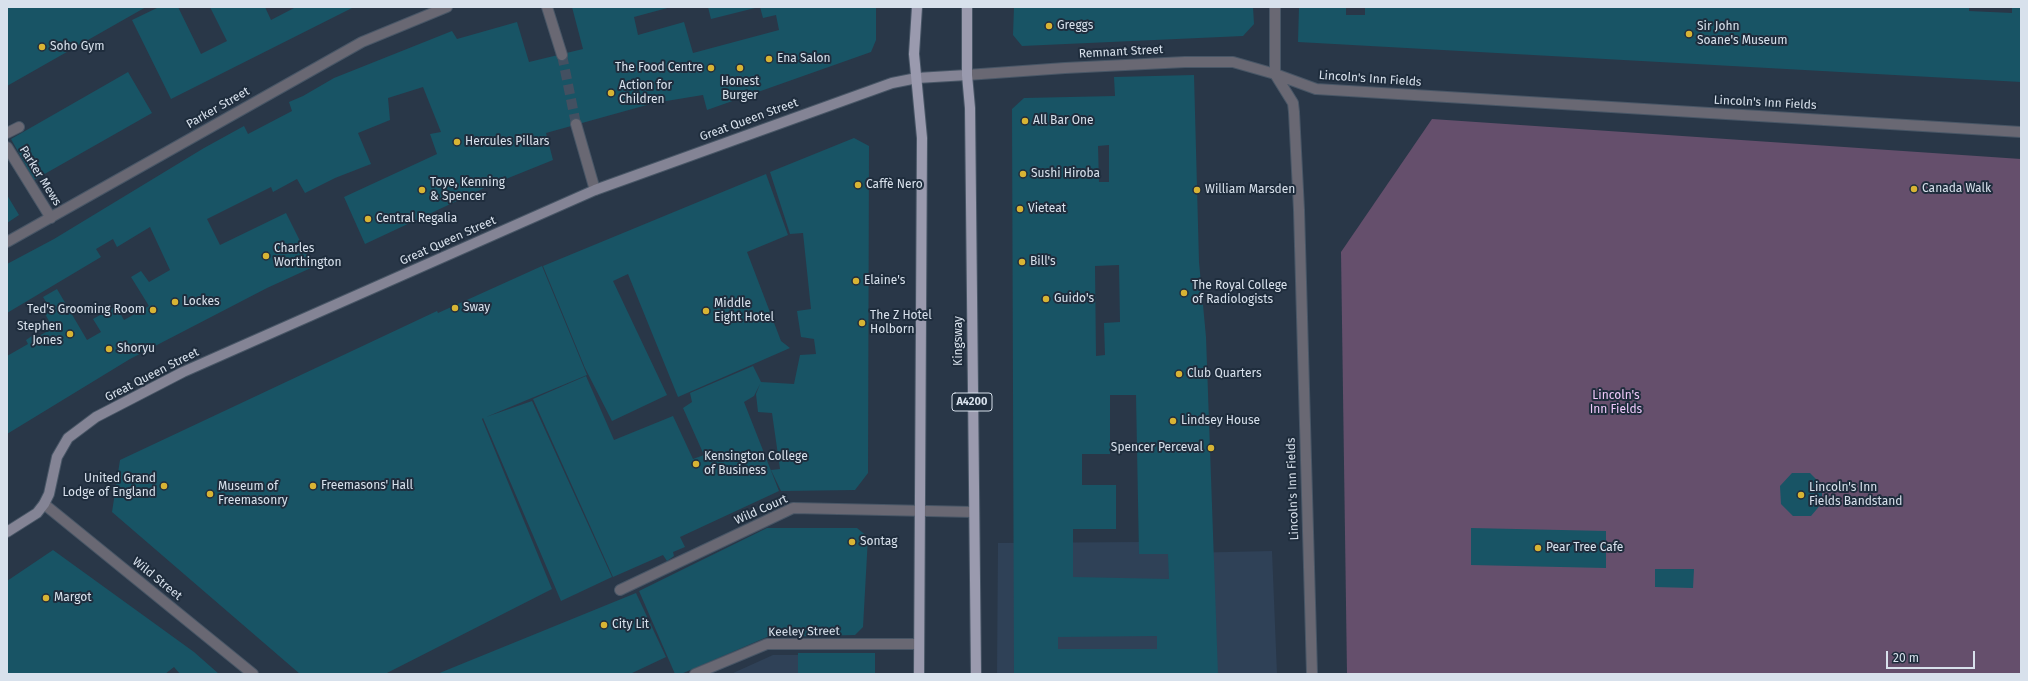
<!DOCTYPE html>
<meta charset="utf-8">
<style>
body{margin:0}
#map{position:relative;width:2028px;height:681px;overflow:hidden;background:#293748;font-family:"Fira Sans",sans-serif}
canvas{display:block}
.frame{position:absolute;inset:0;border:8px solid #d8e1ec;pointer-events:none}
.scale{position:absolute;left:1886px;top:651px;width:89px;height:18px;box-sizing:border-box;border:2px solid #d8e1ec;border-top:0;padding-left:5px;font-size:12px;line-height:14px;white-space:nowrap;color:#d8e1ec;-webkit-text-stroke:3px #1f2d3d;paint-order:stroke}
</style>
<div id="map">
<canvas width="2028" height="681"></canvas>
<div class="frame"></div>
<div class="scale">20 m</div>
</div>
<script>
const ctx = document.querySelector('canvas').getContext('2d');
ctx.lineJoin = 'round';
function fillPath(path, color) { ctx.fillStyle = color; ctx.fill(path, 'evenodd'); }
function trace(path, color, width, dash) { ctx.strokeStyle = color; ctx.lineWidth = width; ctx.lineCap = dash ? 'butt' : 'round'; ctx.setLineDash(dash || []); ctx.stroke(path); }
function write(font, color, halo, rows, align = 'center') {
  ctx.font = font + ' "Fira Sans",sans-serif'; ctx.lineWidth = 4; ctx.setLineDash([]); ctx.textBaseline = 'middle'; ctx.strokeStyle = halo; ctx.fillStyle = color; for (const [text, x, y, turn = 0] of rows) {
    ctx.save(); ctx.translate(x, y); ctx.rotate((+turn || 0) * Math.PI / 180); ctx.textAlign = isNaN(turn) ? turn : align; if (halo) ctx.strokeText(text, 0, 0); ctx.fillText(text, 0, 0); ctx.restore();
  }
}
fillPath(new Path2D(`
 M1139 542V554L1272 551 1277 674H997L998 543Z
 M773 655H862L875 662V674H731Z`), '#2f4157');
fillPath(new Path2D(`
 M1432 119 2021 159V674H1347L1341 252Z`), '#654f6c');
fillPath(new Path2D(`
 M7 7H146L7 86Z
 M159 7H178L201 54 227 41 210 7H265L271 20 296 7H354L171 99 132 20Z
 M572 7H671L634 17 638 35 684 22 693 53 779 30 776 15 763 18 760 7H876V40L871 52 707 110 703 95 654 103 546 133 553 160 491 185 365 244 344 197 437 154 430 134 441 132 423 87 388 98 390 120 358 133 371 164 335 178 305 193 297 179 273 192 271 187 207 219 220 245 286 213 313 267 267 288 130 359 7 434V356L28 344 26 340 32 336 34 339 53 328 45 314 51 310 43 297 57 289 87 340 101 332 93 319 116 306 124 320 149 306 131 277 141 271 149 282 170 270 150 227 117 247 113 239 96 249 101 257 7 313V264L54 239 204 148 244 126 248 134 292 111 289 102 303 96 334 78 452 31 457 39 517 22 529 62 583 49Z
 M708 7H759L711 19Z
 M1014 7H1253L1254 24 1243 36 1022 46 1013 35Z
 M1299 7H1346V15H1365V7H1969V11L2012 13V7H2021V82L1298 42Z
 M128 72 152 113 34 180 11 139Z
 M1194 75 1199 262 1206 337 1218 674H1014L1012 109 1024 98 1115 96 1114 77ZM1109 145V182H1099L1098 146ZM1119 265 1120 322 1104 323 1105 355 1096 356 1095 266ZM1110 395H1136L1139 554H1168L1169 579 1073 577V529H1116V485H1082V454H1110ZM1157 636V649H1058V637Z
 M854 138 869 146 868 473 855 490 781 491 771 470 780 469 772 413 758 412 756 394 760 384 754 396 744 402 779 491 680 537 685 547 673 552 674 556 667 561 663 555 613 577 533 399 586 376 614 440 673 416 693 459 704 455 683 408 692 402 690 393 753 366 761 382 794 384 800 355 816 354 814 339 801 337 797 311 811 309 803 233 790 234 770 172Z
 M766 174 788 235 747 252 781 341 790 348 678 397 628 274 613 281 667 395 612 421 585 368 543 266Z
 M7 195 19 215 7 223Z
 M542 266 587 375 486 417 532 401 612 577 561 601 483 418 482 419 552 589 385 674H300L112 512 120 460 437 311 438 313Z
 M1792 473H1810L1822 485V503L1811 516H1793L1781 504 1780 486Z
 M767 528H857L868 537 863 627 855 635 767 637 681 674H675L639 591Z
 M1471 528 1606 531V568L1471 565Z
 M53 550 194 652 219 674H180L174 667 165 674H7V581Z
 M1655 569H1694L1693 588 1655 587Z
 M636 593 666 657 630 674H437Z
 M798 653H875V674H798Z`), '#185465');
trace(new Path2D(`
 M562 55 576 124`), '#435061', 10, [10, 5]);
const minor = new Path2D(`
 M547 7 562 55
 M1275 7V74
 M1275 74 1293 103 1294 112 1299 210 1312 674
 M967 75 1065 68 1185 62H1233L1275 74 1316 89 2021 132
 M576 124 595 190
 M7 133 19 127
 M7 147 51 218
 M7 242 362 42 447 7
 M44 504 253 674
 M620 590 793 508 973 512
 M695 674 767 644H919`);
const secondary = new Path2D(`
 M7 532 37 513 44 504 49 494 57 457 68 438 96 417 183 372 595 190 892 83 917 78 967 75`);
const primary = new Path2D(`
 M917 7 914 54 922 138 919 674
 M967 7V75L970 108 976 674`);
trace(minor, '#485666', 12);
trace(secondary, '#485666', 12);
trace(primary, '#485666', 12);
trace(minor, '#696873', 10);
trace(secondary, '#848495', 10);
trace(primary, '#9a9aae', 10);
for (const [x, y, r, color] of [
 [1049,26,4,"#d8b434"],
 [1689,34,4,"#d8b434"],
 [42,47,4,"#d8b434"],
 [769,59,4,"#d8b434"],
 [711,68,4,"#d8b434"],
 [740,68,4,"#d8b434"],
 [611,93,4,"#d8b434"],
 [1025,121,4,"#d8b434"],
 [457,142,4,"#d8b434"],
 [1023,174,4,"#d8b434"],
 [858,185,4,"#d8b434"],
 [1914,189,4,"#d8b434"],
 [422,190,4,"#d8b434"],
 [1197,190,4,"#d8b434"],
 [1020,209,4,"#d8b434"],
 [368,219,4,"#d8b434"],
 [266,256,4,"#d8b434"],
 [1022,262,4,"#d8b434"],
 [856,281,4,"#d8b434"],
 [1184,293,4,"#d8b434"],
 [1046,299,4,"#d8b434"],
 [175,302,4,"#d8b434"],
 [455,308,4,"#d8b434"],
 [153,310,4,"#d8b434"],
 [706,311,4,"#d8b434"],
 [862,323,4,"#d8b434"],
 [70,334,4,"#d8b434"],
 [109,349,4,"#d8b434"],
 [1179,374,4,"#d8b434"],
 [1173,421,4,"#d8b434"],
 [1211,448,4,"#d8b434"],
 [696,464,4,"#d8b434"],
 [164,486,4,"#d8b434"],
 [313,486,4,"#d8b434"],
 [210,494,4,"#d8b434"],
 [1801,495,4,"#d8b434"],
 [852,542,4,"#d8b434"],
 [1538,548,4,"#d8b434"],
 [46,598,4,"#d8b434"],
 [604,625,4,"#d8b434"]
]) { const dot = new Path2D(); dot.arc(x, y, r, 0, 2 * Math.PI); ctx.fillStyle = color; ctx.fill(dot); trace(dot, '#1f2d3d', 1.5); }
for (const [x, y, w] of [
 [972,402,40]
]) { const box = new Path2D(); box.roundRect(x - w / 2, y - 9, w, 18, 3); ctx.fillStyle = '#1f2d3d'; ctx.fill(box); trace(box, '#d8e1ec', 1); }
write('bold 11px', '#d8e1ec', null, [
 ["A4200",972,402]
]);
write('12px', '#d8e1ec', '#1f2d3d', [
 ["Greggs",1057,26],
 ["Sir John",1697,27],
 ["Soane's Museum",1697,41],
 ["Soho Gym",50,47],
 ["Ena Salon",777,59],
 ["The Food Centre",703,68,"right"],
 ["Honest",740,82,"center"],
 ["Burger",740,96,"center"],
 ["Action for",619,86],
 ["Children",619,100],
 ["All Bar One",1033,121],
 ["Hercules Pillars",465,142],
 ["Sushi Hiroba",1031,174],
 ["Toye, Kenning",430,183],
 ["& Spencer",430,197],
 ["Caffè Nero",866,185],
 ["Canada Walk",1922,189],
 ["William Marsden",1205,190],
 ["Vieteat",1028,209],
 ["Central Regalia",376,219],
 ["Charles",274,249],
 ["Worthington",274,263],
 ["Bill's",1030,262],
 ["Elaine's",864,281],
 ["The Royal College",1192,286],
 ["of Radiologists",1192,300],
 ["Guido's",1054,299],
 ["Lockes",183,302],
 ["Middle",714,304],
 ["Eight Hotel",714,318],
 ["Sway",463,308],
 ["Ted's Grooming Room",145,310,"right"],
 ["The Z Hotel",870,316],
 ["Holborn",870,330],
 ["Stephen",62,327,"right"],
 ["Jones",62,341,"right"],
 ["Shoryu",117,349],
 ["Club Quarters",1187,374],
 ["Lindsey House",1181,421],
 ["Spencer Perceval",1203,448,"right"],
 ["Kensington College",704,457],
 ["of Business",704,471],
 ["United Grand",156,479,"right"],
 ["Lodge of England",156,493,"right"],
 ["Freemasons' Hall",321,486],
 ["Museum of",218,487],
 ["Freemasonry",218,501],
 ["Lincoln's Inn",1809,488],
 ["Fields Bandstand",1809,502],
 ["Sontag",860,542],
 ["Pear Tree Cafe",1546,548],
 ["Margot",54,598],
 ["City Lit",612,625]
], 'left');
write('12px', '#d8e1ec', '#1f2d3d', [
 ["Remnant Street",1121,52,-3],
 ["Lincoln's Inn Fields",1370,79,4],
 ["Lincoln's Inn Fields",1765,103,3],
 ["Parker Street",218,108,-30],
 ["Great Queen Street",749,120,-20],
 ["Parker Mews",40,176,58],
 ["Great Queen Street",448,241,-24],
 ["Kingsway",959,341,-90],
 ["Great Queen Street",152,375,-27],
 ["Lincoln's Inn Fields",1293,489,-92],
 ["Wild Court",761,510,-24],
 ["Wild Street",157,579,39],
 ["Keeley Street",804,632,-1]
]);
write('12px', '#eec8f9', '#1f2d3d', [
 ["Lincoln's",1616,396],
 ["Inn Fields",1616,410]
]);
</script>
